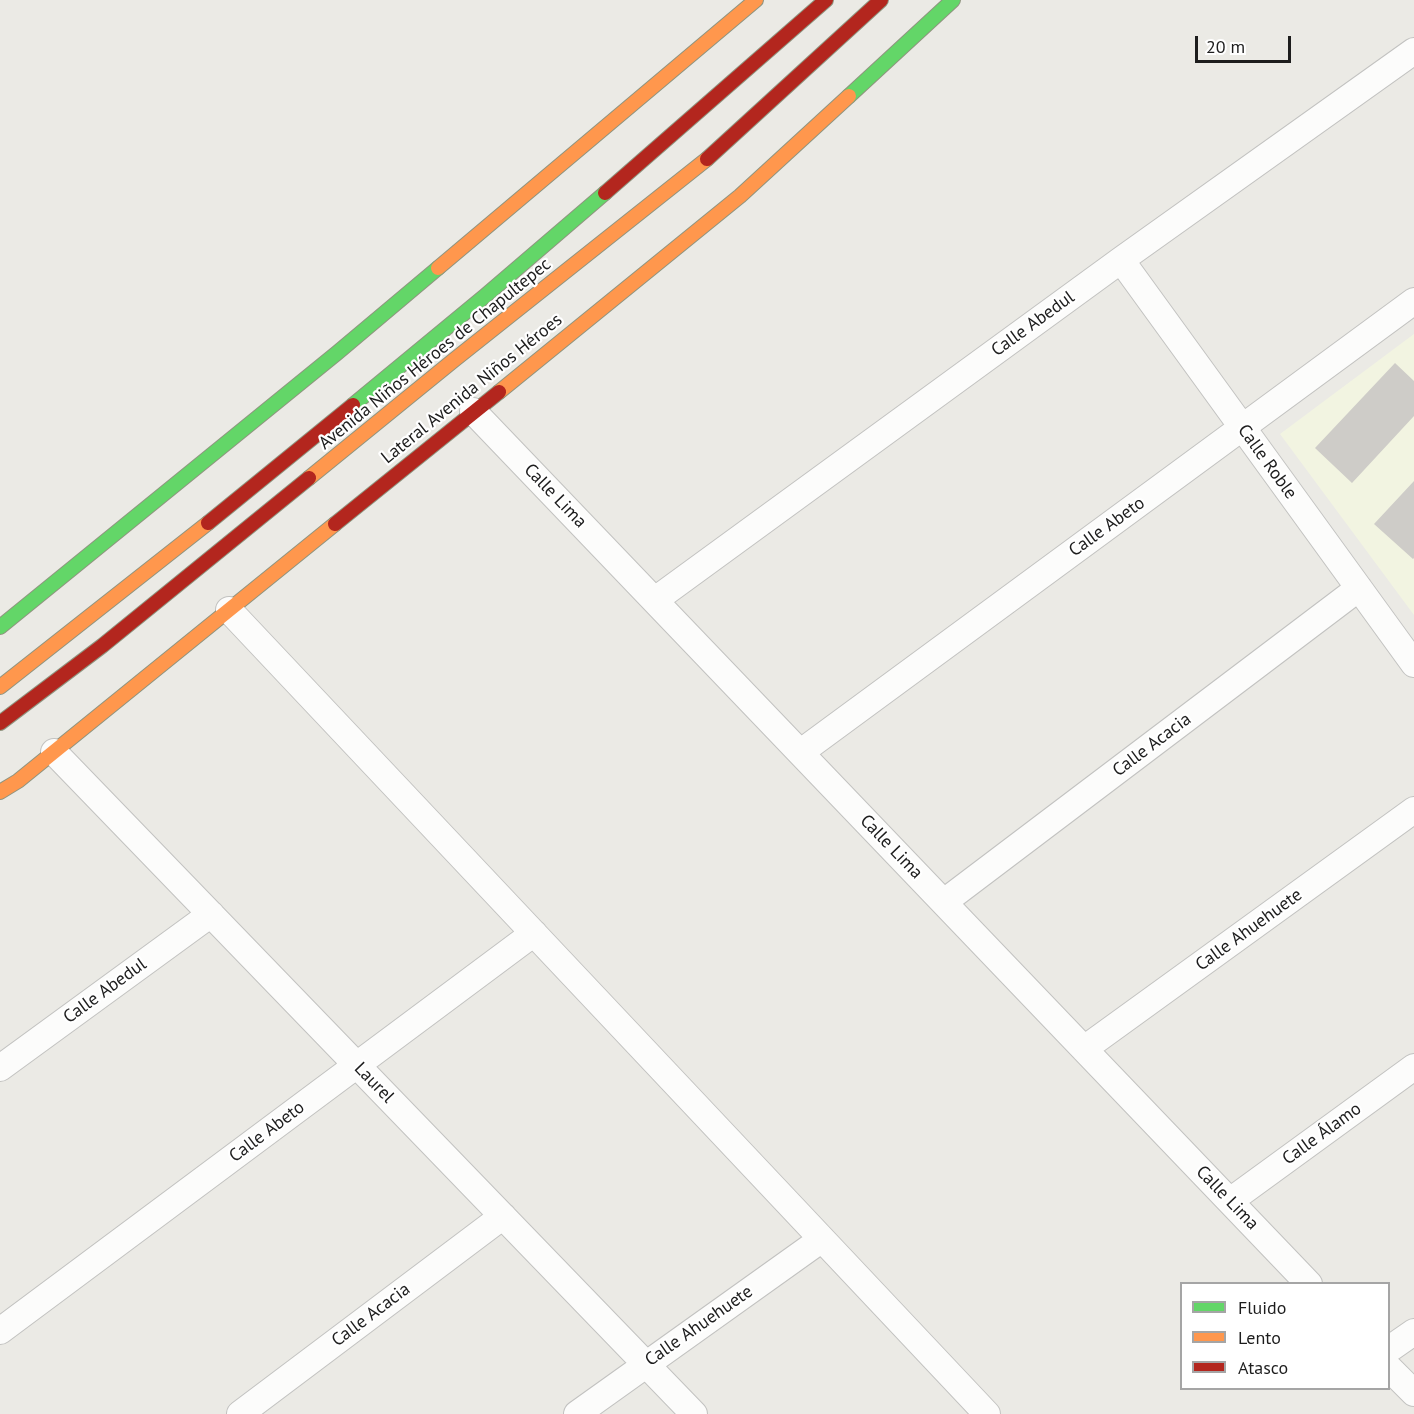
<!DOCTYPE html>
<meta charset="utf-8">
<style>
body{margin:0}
#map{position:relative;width:1414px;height:1414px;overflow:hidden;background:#ebeae5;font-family:"PT Sans",sans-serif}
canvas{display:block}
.legend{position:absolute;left:1180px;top:1282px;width:210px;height:108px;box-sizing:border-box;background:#fff;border:2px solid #a5a5a5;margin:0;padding:8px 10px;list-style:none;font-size:18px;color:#1d1d1d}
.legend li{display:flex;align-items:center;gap:12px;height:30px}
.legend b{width:30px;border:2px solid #a5a5a5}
.scale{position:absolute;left:1195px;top:36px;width:96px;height:27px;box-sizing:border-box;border:3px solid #1d1d1d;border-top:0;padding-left:8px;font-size:18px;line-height:21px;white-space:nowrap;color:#1d1d1d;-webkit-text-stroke:4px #fff;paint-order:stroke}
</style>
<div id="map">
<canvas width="1414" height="1414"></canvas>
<ul class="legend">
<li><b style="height:8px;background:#63d668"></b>Fluido</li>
<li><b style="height:8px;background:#ff974d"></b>Lento</li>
<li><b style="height:8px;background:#b3261e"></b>Atasco</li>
</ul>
<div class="scale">20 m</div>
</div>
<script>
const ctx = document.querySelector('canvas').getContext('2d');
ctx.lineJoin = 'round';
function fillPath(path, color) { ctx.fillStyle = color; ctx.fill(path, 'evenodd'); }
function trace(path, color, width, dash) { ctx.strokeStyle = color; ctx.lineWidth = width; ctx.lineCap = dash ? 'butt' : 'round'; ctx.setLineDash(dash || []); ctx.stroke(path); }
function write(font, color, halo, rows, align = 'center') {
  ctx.font = font + ' "PT Sans",sans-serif'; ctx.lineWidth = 4.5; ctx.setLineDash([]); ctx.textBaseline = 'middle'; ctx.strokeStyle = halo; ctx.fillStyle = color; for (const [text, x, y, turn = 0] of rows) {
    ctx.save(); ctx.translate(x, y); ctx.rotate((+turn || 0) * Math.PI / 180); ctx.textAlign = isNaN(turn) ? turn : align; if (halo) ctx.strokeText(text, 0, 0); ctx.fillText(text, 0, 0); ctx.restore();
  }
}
fillPath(new Path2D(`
 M1414 334V615L1280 434Z`), '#f2f4e1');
fillPath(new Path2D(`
 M1395 363 1414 381V416L1352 483 1315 448Z
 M1414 481V558L1413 559 1374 524Z`), '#ceccc8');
const street = new Path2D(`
 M1121 260 1414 664
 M473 411 1309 1284
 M655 600 1121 260 1414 51
 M229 610 987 1414
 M54 752 694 1414
 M801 752 1414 301
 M944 902 1359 588
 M1084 1049 1414 810
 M0 1068 211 914
 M1230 1201 1414 1067
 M0 1331 534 933
 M1388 1350 1414 1332
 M1388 1367 1414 1393
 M240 1414 503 1216
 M577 1414 822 1239`);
const fast = new Path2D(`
 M849 96 953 0
 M353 405 485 296 605 193
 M0 627 337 353 438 268`);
const slow = new Path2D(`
 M438 268 756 0
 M499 392 740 196 849 96
 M309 478 454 360 707 159
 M0 687 208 523
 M0 792 18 781 335 524`);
const jam = new Path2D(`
 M707 159 881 0
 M605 193 826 0
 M208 523 353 405
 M335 524 499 392
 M0 723 102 646 309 478`);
trace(street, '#c2c2c0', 28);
trace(fast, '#8f947f', 16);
trace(slow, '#8f947f', 16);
trace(jam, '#8f947f', 16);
trace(street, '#fcfcfb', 26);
trace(fast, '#63d668', 14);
trace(slow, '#ff974d', 14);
trace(jam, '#b3261e', 14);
write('18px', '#1d1d1d', '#fff', [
 ["Calle Abedul",1033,324,-36],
 ["Avenida Niños Héroes de Chapultepec",435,354,-39],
 ["Lateral Avenida Niños Héroes",472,389,-39],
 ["Calle Roble",1267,462,54],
 ["Calle Lima",555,496,46],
 ["Calle Abeto",1107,527,-36],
 ["Calle Acacia",1152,745,-37],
 ["Calle Lima",891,847,46],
 ["Calle Ahuehuete",1249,930,-36],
 ["Calle Abedul",105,991,-36],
 ["Laurel",374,1083,46],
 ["Calle Abeto",267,1132,-37],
 ["Calle Álamo",1322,1134,-36],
 ["Calle Lima",1227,1198,46],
 ["Calle Acacia",371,1315,-37],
 ["Calle Ahuehuete",699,1326,-35]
]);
</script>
